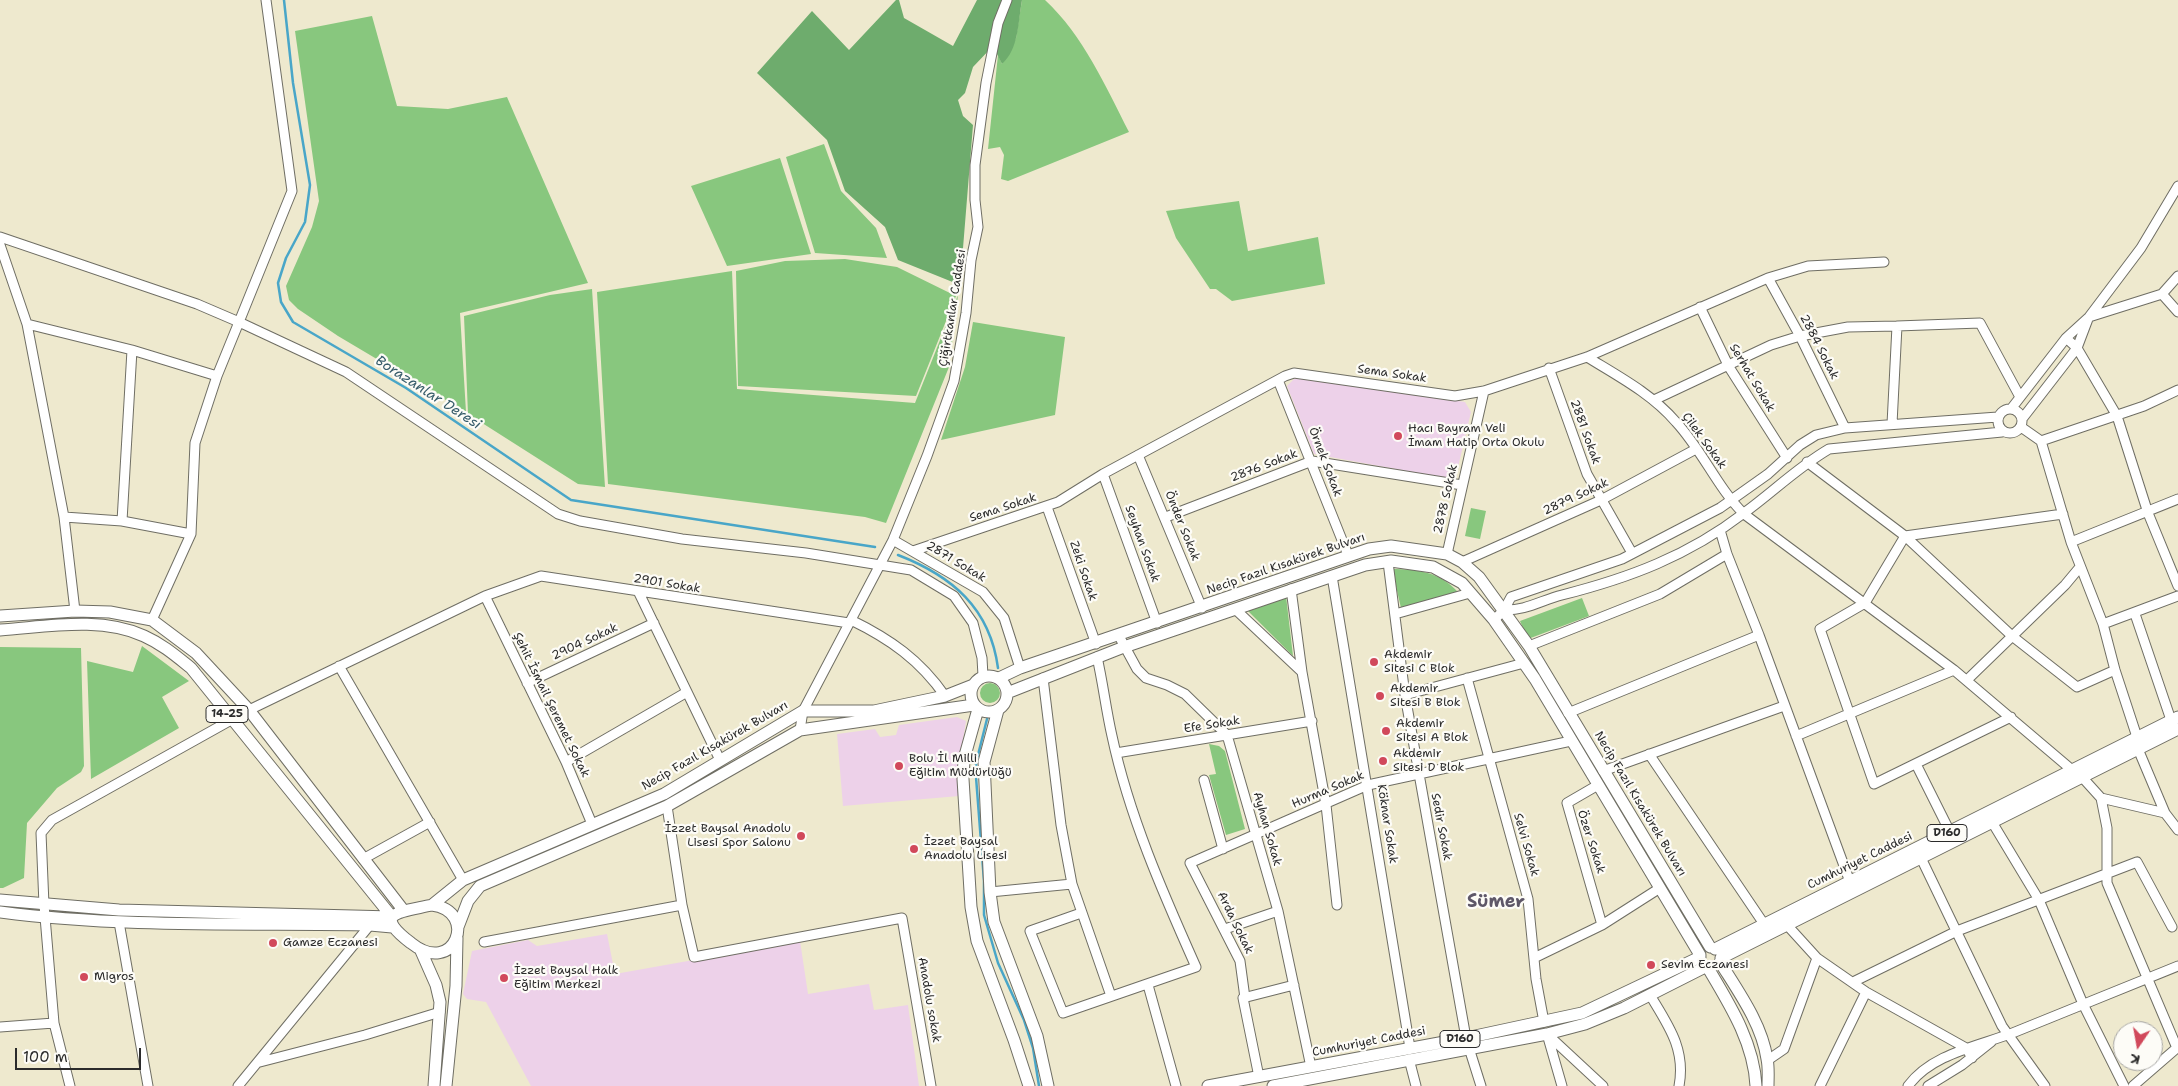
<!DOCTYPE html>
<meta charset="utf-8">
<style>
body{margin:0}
#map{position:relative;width:2178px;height:1086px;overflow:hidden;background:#eee9ce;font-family:"Shantell Sans",sans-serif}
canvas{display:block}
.north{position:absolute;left:2113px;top:1021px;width:50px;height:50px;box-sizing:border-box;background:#fdfcf7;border:1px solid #a9a8a5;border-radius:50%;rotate:192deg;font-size:14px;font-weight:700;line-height:20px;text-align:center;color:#2b2b2b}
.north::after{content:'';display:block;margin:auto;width:18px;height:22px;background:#d1495b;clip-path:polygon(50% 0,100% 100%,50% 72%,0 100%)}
.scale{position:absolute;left:15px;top:1048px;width:126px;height:22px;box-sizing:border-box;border:2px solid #2b2b2b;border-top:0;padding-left:6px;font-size:15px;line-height:18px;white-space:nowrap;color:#2b2b2b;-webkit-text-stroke:4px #fdfcf7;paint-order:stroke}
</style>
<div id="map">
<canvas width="2178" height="1086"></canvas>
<div class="north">K</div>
<div class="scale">100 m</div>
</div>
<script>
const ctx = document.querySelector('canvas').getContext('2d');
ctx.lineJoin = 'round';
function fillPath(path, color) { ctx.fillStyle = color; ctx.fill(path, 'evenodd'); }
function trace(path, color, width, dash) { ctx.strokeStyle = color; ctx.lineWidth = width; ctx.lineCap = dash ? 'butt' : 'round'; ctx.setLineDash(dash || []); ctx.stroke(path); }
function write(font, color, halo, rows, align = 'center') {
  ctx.font = font + ' "Shantell Sans",sans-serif'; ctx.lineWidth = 4.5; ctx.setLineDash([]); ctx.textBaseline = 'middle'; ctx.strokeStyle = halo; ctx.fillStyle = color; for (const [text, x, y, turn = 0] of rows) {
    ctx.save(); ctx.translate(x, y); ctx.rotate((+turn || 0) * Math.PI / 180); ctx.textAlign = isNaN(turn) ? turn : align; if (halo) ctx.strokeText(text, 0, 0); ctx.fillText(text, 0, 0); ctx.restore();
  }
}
fillPath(new Path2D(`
 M1295 378 1465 402 1471 412 1455 480 1314 454 1287 386Z
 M957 717 966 721 958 771 959 796 843 806 837 734 875 729 880 737 896 735 899 725Z
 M607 934 615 974 800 941 808 994 869 984 874 1010 908 1005 919 1086H531L486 1002 467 999 463 994 472 951 528 940 537 946Z`), '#edd1e9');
fillPath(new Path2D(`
 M1022 0H1045C1083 35 1106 87 1129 132L1008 181 1001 179 1004 155 1000 147 988 149 998 55 1002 64 1016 38Z
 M372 16 397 106 448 109 507 97 588 283 460 313 466 412 338 336 298 309 289 300 286 286 312 227 319 201 295 31Z
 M824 144 841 191 876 228 887 258 815 253 786 157Z
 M780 158 811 254 727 266 691 186Z
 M1239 201 1248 251 1318 237 1325 284 1232 301 1216 289H1210L1176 238 1166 211Z
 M845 259 897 267 956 296 916 396 738 386 736 271 785 261Z
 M732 271 737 389 915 403 958 295 949 367 886 523 865 517 608 484 597 292Z
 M592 289 605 487 578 484 468 414 464 316 550 295Z
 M973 322 1065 337 1055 415 941 440 965 367Z
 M1471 508 1486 511 1480 539 1465 536Z
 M1392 569C1417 569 1440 572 1458 592L1401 608Z
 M1286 596 1293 656 1247 610Z
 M1582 598 1589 616 1528 639 1520 621Z
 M142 646 189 681 162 697 179 728 91 779 87 661 133 672Z
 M0 647 81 648 84 766 81 772 57 788 27 823 24 878 3 888H0Z
 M980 693a10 10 0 1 1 20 0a10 10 0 1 1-20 0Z
 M1209 744 1219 746 1225 751 1245 829 1226 835 1209 775 1216 774Z`), '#88c77e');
fillPath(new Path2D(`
 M896 0H899L904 18 953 46 977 0H1022C1018 22 1019 49 1002 64L993 46 973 67 965 93 958 100 963 116 973 125 960 285 898 260 885 227 845 191 827 140 757 73 812 11 849 50Z`), '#6eac6d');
trace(new Path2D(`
 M284 0 293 83 310 185 305 222 286 258 278 283 281 302 293 322 406 388 571 500 875 547
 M898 555C952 576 990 608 998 668
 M988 715 976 763V777L984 881V915L998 963 1024 1020 1033 1048 1039 1086`), '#49a6c8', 2.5);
const minor = new Path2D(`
 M0 237 197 304 239 322 292 191 266 0
 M0 245 27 324 64 517 75 611
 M1768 278 1800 336 1845 428
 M2162 294 2178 276
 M1700 307 1729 367 1787 458
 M2089 317 2162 294 2178 312
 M27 324 132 350 217 376
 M1897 326 1980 323 2020 397
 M2066 338 2077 348 2117 416 2148 513 2178 586
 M1587 357C1618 376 1652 394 1676 422 1702 450 1717 487 1744 514L1954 670 2072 770
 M1549 368 1587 474 1632 553
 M1278 380 1348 555
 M1654 400 1771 345 1800 336 1848 327 1897 326 1892 424
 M1998 421a12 12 0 1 1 24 0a12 12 0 1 1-24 0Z
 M2011 409 2066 338 2089 317 2141 248 2178 186
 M2022 419 2077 348 2088 319
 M2021 427 2041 441 2144 406 2178 390
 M2041 441 2071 542 2103 624 2115 670 2137 737
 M1138 455 1202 608
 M1807 462 1905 536 2012 636 2077 687 2115 670
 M1103 474 1157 623
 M1047 507 1096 644
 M64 517 122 521 191 534
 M1166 517 1312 461 1462 485
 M122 521 132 350
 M1720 530 1727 554 1759 635 1850 882
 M893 540 983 592 1004 618 1020 668
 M2071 542 2178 499
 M913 551 1058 502 1103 474 1285 376 1294 373 1455 396 1484 391 1587 357 1768 278 1808 266 1884 262
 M1447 554 1484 391
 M1388 562 1405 695 1466 1038
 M1462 562 1601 500 1696 449
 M1332 576 1410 1048
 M1291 589 1302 672 1326 805 1337 905
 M639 593 720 760
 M485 596 566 762 592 824
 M1235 609 1302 672
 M1504 610C1525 611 1542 600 1562 595 1629 578 1688 556 1744 513 1773 492 1798 467 1829 449L2002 432
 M1395 614 1470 593
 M2135 614 2171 720
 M152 620 191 534 195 443 217 376 239 322 346 372 558 514 580 521 682 539 806 553 911 570 954 596 973 623 982 658 983 676
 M851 620C890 639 920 660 945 696
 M1494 620 1504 610 1511 597 1622 559 1720 508 1768 474 1800 445 1816 435 1845 428 1998 417
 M2103 624 2178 596
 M1119 636 1137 669 1146 678 1167 685 1185 694 1227 735 1278 911 1311 1067
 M1529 646 1660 594 1727 554
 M339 666 463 880
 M1043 678 1061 825 1072 884 1111 996
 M1467 678 1528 899 1536 979 1544 1022
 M1967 680 2065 585 2080 567
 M527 683 654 623
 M1405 695 1524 663
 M1568 713 1759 635
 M2011 717 1874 784 1820 629 1865 603 1905 536 2063 514
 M800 730 803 711 893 540 927 456 954 381 966 313 971 260 978 227 975 200V165L986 83 998 23 1007 0
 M1796 736 1954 670
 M2138 749 2165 813
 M1116 753 1312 721
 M1649 754 1764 924
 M566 762 687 692
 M1916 764 1950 832
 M1603 771 1784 706
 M2082 777 2101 798 2165 813 2178 830
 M1204 780 1223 849
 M1598 785 1567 803 1602 925
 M2101 798 2107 828V883L2177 1048
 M1992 822 2039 900 2083 1004 2124 1086
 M1921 858 2002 1026 2045 1086
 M363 859 430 822
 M990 892 1072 884
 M682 905 694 957 902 918 931 1086
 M1081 913 1030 931 1063 1013 1196 967C1163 893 1129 816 1112 736 1106 710 1103 683 1097 657
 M119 922 148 1086
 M1787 925 1817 958 1866 992 1966 1048 1972 1058
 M1225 929 1278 911
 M484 942 682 905 667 806
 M1534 958 1602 925 1660 888
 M1853 982 1957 931 2137 862 2172 927
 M1148 985 1176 1086
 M1650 995C1668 1025 1686 1049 1679 1086
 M1245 998 1240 961 1190 863 1368 785 1571 741
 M0 1027 54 1023
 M1547 1034 1603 1086
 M1547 1034 1562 1086
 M1469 1048 1481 1086
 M1409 1059 1416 1086
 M1768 1060 1784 1049 1817 958
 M260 1062 365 1035 440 1012
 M1259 1077 1243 998 1294 985
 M70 1086 54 1023 44 905 41 833 52 820 249 710 485 596 541 576 849 623
 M238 1086 370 925
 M1820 1086 1866 992
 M1908 1086C1932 1053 1980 1046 2015 1032 2069 1010 2124 988 2178 966
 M1928 1086 1962 1065 1991 1042
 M2133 1086 2178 1047`);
const major = new Path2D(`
 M0 616 75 611 110 612 152 620 196 653 249 710 404 911
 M0 630C46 627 100 616 144 636 162 644 176 656 191 668L392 917
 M971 694a18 18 0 1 1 36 0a18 18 0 1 1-36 0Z
 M999 678 1020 668 1369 549 1391 546 1447 554 1462 562 1479 577 1529 646 1710 947
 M1007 693 1124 647 1365 565 1391 561 1433 567 1462 583 1494 620 1535 679 1700 955
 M978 709 964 759 963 779 971 907 977 941 1014 1040 1029 1086
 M998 710 984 762 990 892 994 922 1037 1036 1048 1086
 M0 900 119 910 392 917
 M432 905 463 880 664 794 803 711H874L945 696 973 685
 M432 905C479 911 455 978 411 943 370 912 401 912 432 905Z
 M0 912C122 928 247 923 370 925L392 927
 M458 927 468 901 480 886 667 806 800 730 974 705
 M1715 949 2178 717
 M421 951 436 985 440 1002 434 1086
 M1721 958 2178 729
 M1720 962C1738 991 1762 1024 1767 1059 1769 1068 1768 1077 1768 1086
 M1708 968C1730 1005 1754 1043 1756 1086
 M446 1086 456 986 457 938
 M1208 1086 1466 1038 1582 1013 1700 957
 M1273 1086 1547 1034 1585 1024 1624 1008 1705 967`);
trace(minor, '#6f6e64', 11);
trace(major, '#6f6e64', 13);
trace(minor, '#fff', 9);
trace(major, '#fff', 11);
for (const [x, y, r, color] of [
 [1398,436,5,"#d1495b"],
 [1374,662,5,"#d1495b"],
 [1380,696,5,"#d1495b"],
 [1386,731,5,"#d1495b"],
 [1383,761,5,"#d1495b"],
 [899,766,5,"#d1495b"],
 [801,836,5,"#d1495b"],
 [914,849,5,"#d1495b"],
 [273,943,5,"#d1495b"],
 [1651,965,5,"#d1495b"],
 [84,977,5,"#d1495b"],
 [504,978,5,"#d1495b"]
]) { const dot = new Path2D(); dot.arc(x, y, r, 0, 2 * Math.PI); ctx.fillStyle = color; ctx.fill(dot); trace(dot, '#fdfcf7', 2); }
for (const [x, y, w] of [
 [227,714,42],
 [1947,833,40],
 [1460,1039,40]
]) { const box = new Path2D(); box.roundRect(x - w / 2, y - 8.5, w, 17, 4); ctx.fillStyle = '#fdfcf7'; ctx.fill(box); trace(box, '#2b2b2b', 1); }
write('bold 11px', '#2b2b2b', null, [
 ["14-25",227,714],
 ["D160",1947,833],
 ["D160",1460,1039]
]);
write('12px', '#2b2b2b', '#fdfcf7', [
 ["Çiğirtkanlar Caddesi",953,308,-81],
 ["2884 Sokak",1819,347,63],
 ["Sema Sokak",1392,374,8],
 ["Serhat Sokak",1752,378,59],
 ["2881 Sokak",1585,432,70],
 ["Çilek Sokak",1704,441,54],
 ["Örnek Sokak",1325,462,69],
 ["2876 Sokak",1264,466,-21],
 ["2879 Sokak",1576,497,-25],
 ["2878 Sokak",1446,499,-77],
 ["Sema Sokak",1003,508,-18],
 ["Önder Sokak",1182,526,68],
 ["Seyhan Sokak",1142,544,70],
 ["2871 Sokak",956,562,31],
 ["Necip Fazıl Kısakürek Bulvarı",1286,564,-19],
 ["Zeki Sokak",1083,571,71],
 ["2901 Sokak",667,584,9],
 ["2904 Sokak",585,642,-25],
 ["Şehit İsmail Şeremet Sokak",551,705,64],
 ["Efe Sokak",1212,725,-9],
 ["Necip Fazıl Kısakürek Bulvarı",715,746,-30],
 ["Hurma Sokak",1328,790,-23],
 ["Necip Fazıl Kısakürek Bulvarı",1640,804,59],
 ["Köknar Sokak",1387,824,81],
 ["Sedir Sokak",1441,827,79],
 ["Ayhan Sokak",1267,829,74],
 ["Özer Sokak",1591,842,72],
 ["Selvi Sokak",1526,845,74],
 ["Cumhuriyet Caddesi",1860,861,-26],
 ["Arda Sokak",1235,923,64],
 ["Anadolu sokak",929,1000,80],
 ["Cumhuriyet Caddesi",1369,1042,-11]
]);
write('12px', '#2b2b2b', '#fdfcf7', [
 ["Hacı Bayram Veli",1408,429],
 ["İmam Hatip Orta Okulu",1408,443],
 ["Akdemir",1384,655],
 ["Sitesi C Blok",1384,669],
 ["Akdemir",1390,689],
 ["Sitesi B Blok",1390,703],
 ["Akdemir",1396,724],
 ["Sitesi A Blok",1396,738],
 ["Akdemir",1393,754],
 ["Sitesi D Blok",1393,768],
 ["Bolu İl Milli",909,759],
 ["Eğitim Müdürlüğü",909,773],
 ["İzzet Baysal Anadolu",791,829,"right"],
 ["Lisesi Spor Salonu",791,843,"right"],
 ["İzzet Baysal",924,842],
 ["Anadolu Lisesi",924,856],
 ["Gamze Eczanesi",283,943],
 ["Sevim Eczanesi",1661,965],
 ["İzzet Baysal Halk",514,971],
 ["Eğitim Merkezi",514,985],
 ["Migros",94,977]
], 'left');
write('italic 14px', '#375c6a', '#fdfcf7', [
 ["Borazanlar Deresi",428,393,33]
]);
write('bold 18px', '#5e5768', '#fdfcf7', [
 ["Sümer",1496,902]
]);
</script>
